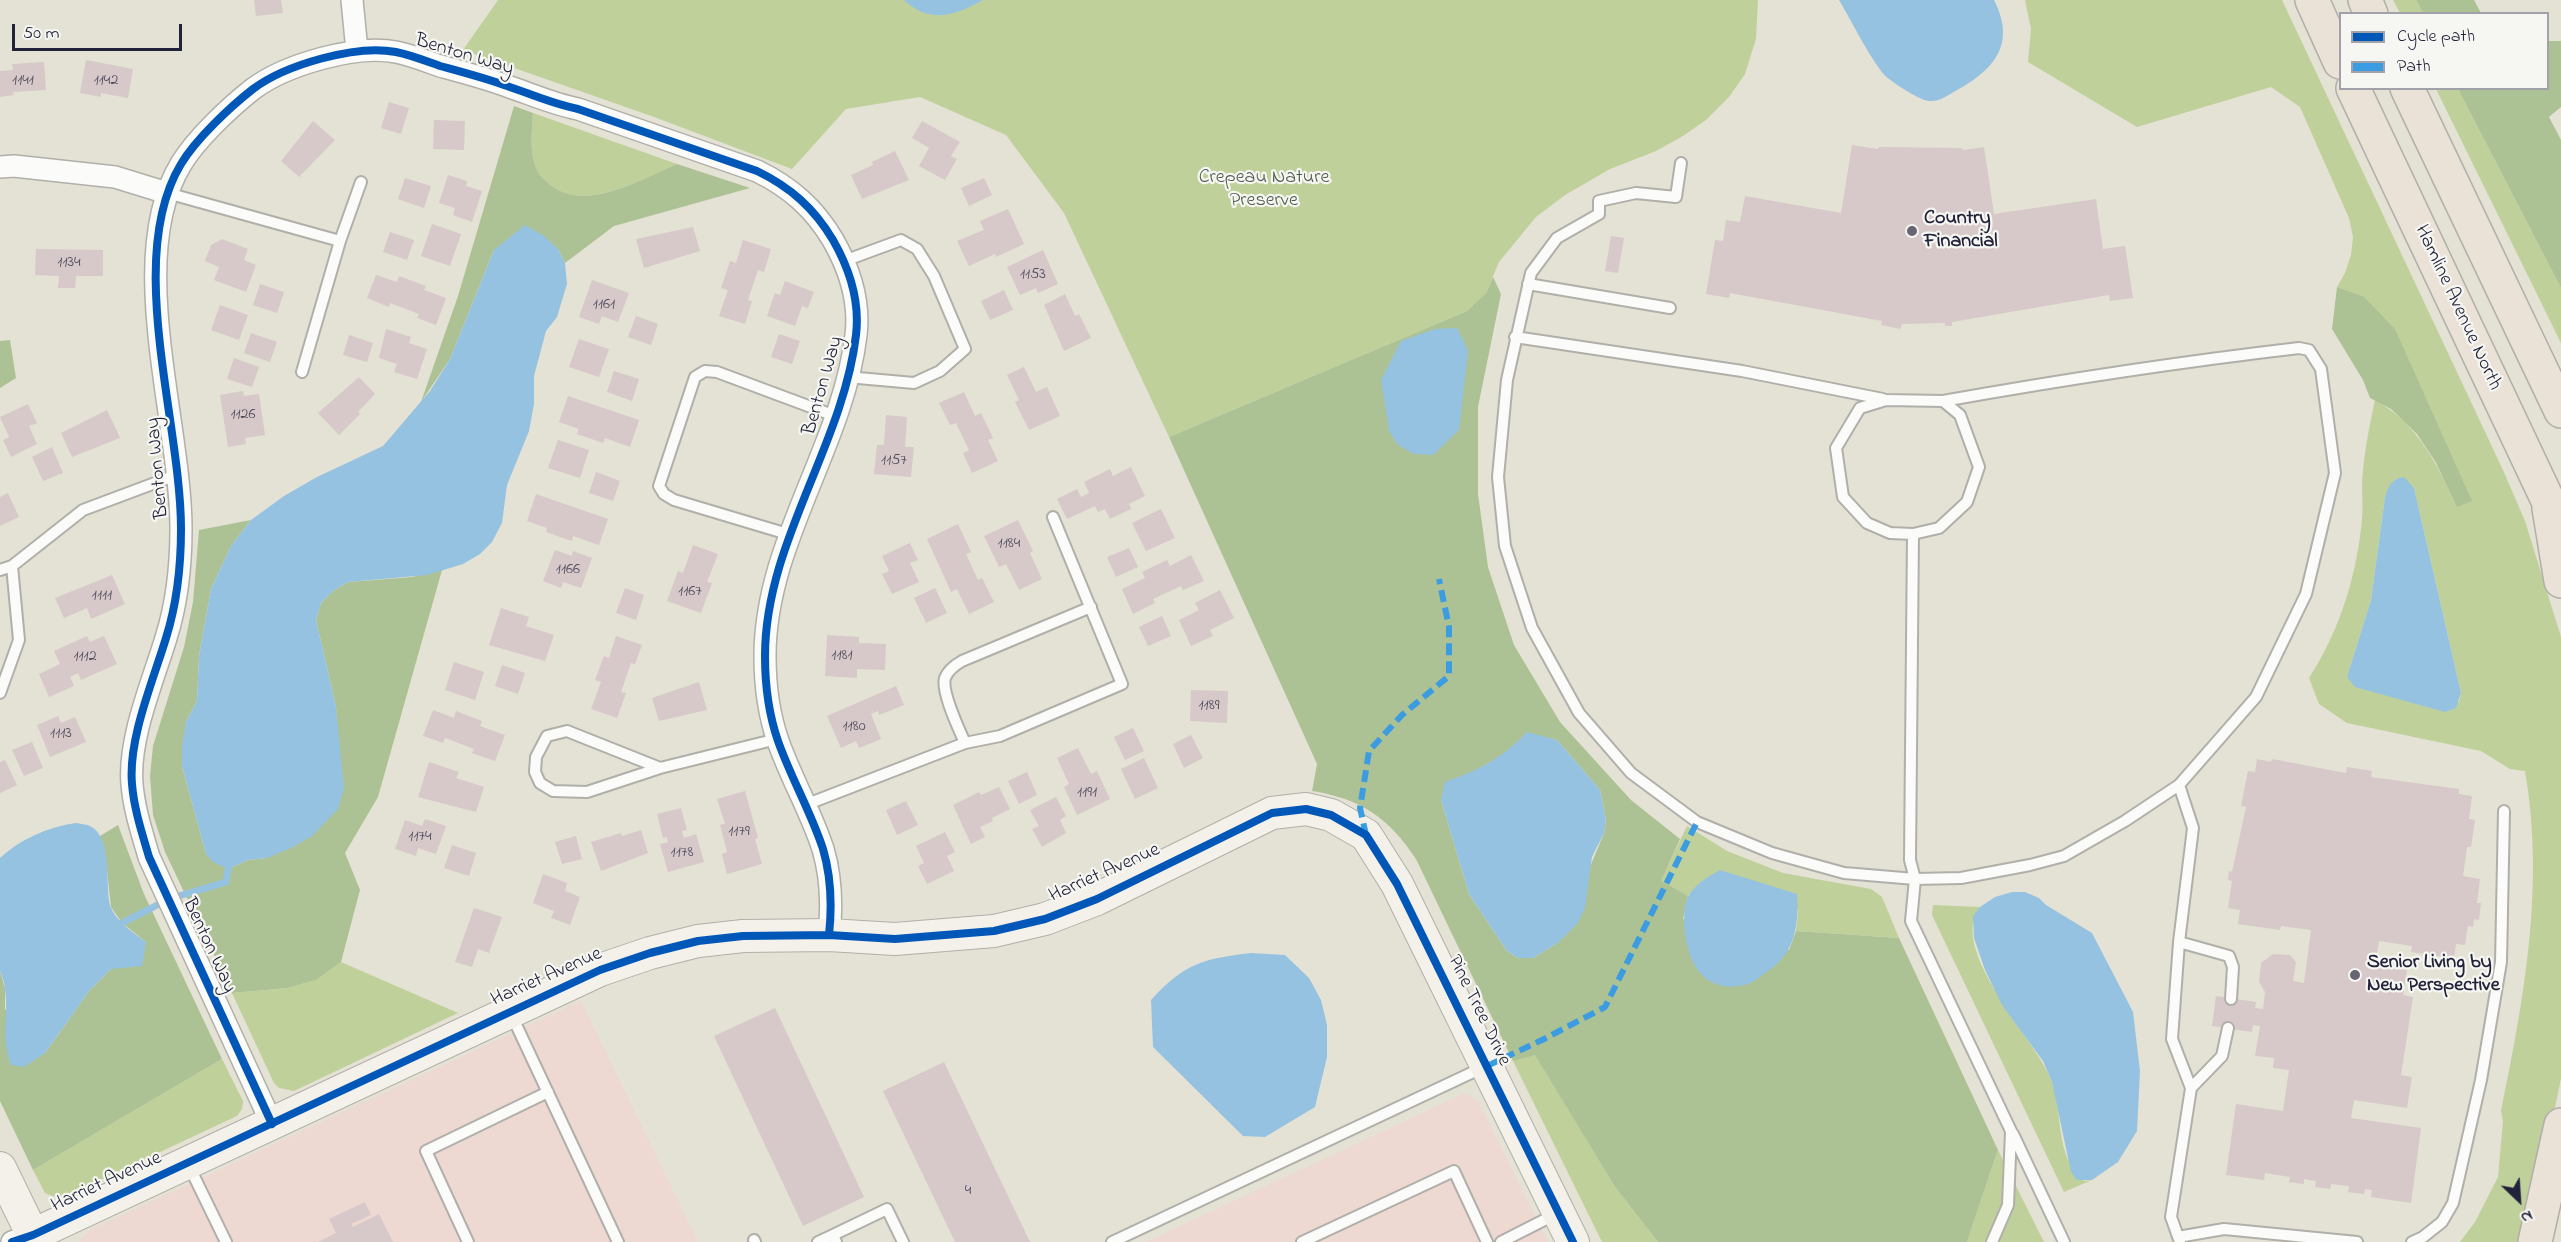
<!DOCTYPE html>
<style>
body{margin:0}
#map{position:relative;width:2561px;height:1242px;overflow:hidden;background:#e4e2d4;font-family:"Indie Flower",sans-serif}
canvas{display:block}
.legend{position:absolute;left:2339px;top:12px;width:210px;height:78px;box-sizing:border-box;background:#f6f6f2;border:2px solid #a1a1a9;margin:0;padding:8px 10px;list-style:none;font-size:18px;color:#22223b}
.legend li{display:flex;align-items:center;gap:12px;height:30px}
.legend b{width:30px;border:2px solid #a1a1a9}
.north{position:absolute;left:2489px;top:1170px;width:60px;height:60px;-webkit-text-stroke:4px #f6f6f2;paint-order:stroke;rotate:155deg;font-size:16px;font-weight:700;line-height:24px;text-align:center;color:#22223b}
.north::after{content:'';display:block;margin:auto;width:21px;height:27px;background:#22223b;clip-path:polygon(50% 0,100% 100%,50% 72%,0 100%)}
.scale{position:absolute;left:12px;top:24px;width:170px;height:27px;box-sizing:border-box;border:3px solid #22223b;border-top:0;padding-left:8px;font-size:18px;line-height:21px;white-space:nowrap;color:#22223b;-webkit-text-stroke:4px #f6f6f2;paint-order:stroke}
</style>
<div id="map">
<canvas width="2561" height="1242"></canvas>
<ul class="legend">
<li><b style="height:8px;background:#0057b8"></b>Cycle path</li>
<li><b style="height:8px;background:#3c9ce2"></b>Path</li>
</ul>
<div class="north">N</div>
<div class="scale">50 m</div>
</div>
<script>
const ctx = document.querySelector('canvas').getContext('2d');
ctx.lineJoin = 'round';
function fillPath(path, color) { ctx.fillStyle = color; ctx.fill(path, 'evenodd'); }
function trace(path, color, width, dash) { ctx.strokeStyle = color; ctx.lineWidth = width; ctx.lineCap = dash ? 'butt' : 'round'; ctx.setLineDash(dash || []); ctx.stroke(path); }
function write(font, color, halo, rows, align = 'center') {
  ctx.font = font + ' "Indie Flower",sans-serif'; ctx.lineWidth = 4.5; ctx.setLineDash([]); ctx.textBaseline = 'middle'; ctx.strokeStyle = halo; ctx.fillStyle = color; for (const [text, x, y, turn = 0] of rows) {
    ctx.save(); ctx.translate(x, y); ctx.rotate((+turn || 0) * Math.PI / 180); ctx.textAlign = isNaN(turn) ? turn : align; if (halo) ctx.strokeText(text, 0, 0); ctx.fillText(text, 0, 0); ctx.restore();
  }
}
fillPath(new Path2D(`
 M581 1001 698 1242H79L90 1230Z
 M1463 1094 1469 1095 1479 1103 1548 1242H1146Z`), '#eed8d2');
fillPath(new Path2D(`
 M498 0H1758L1756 39 1745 74 1729 97 1706 120 1683 136 1656 151 1610 169 1565 195 1536 217 1499 262 1486 293 1467 311 1169 437 1064 213 1006 135 920 97 846 109 792 169 654 117 463 50Z
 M2025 0H2282L2503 470 2525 521 2561 637V1078L2528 1242H2460L2475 1222 2498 1177 2503 1121 2501 1111C2524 998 2545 886 2525 771L2510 769 2481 751 2347 723 2319 704 2309 678C2340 630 2357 575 2362 519 2363 508 2362 497 2362 486 2363 457 2369 428 2375 400 2418 424 2437 464 2457 507L2363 296 2337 287 2345 273 2351 255 2353 237 2349 218 2300 107 2271 87 2137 127 2028 62 2031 29ZM2414 488 2461 693 2459 702 2347 677 2371 600 2385 497Z
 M2393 0H2416L2423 13H2400Z
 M2436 89H2458L2561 288V343Z
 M533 113 677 164C639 180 583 215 547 182 544 179 540 176 538 172 529 155 532 131 533 113Z
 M1687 826 1727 851 1783 873 1871 889 1882 897 1899 938 1796 931 1798 911 1704 880 1688 896 1660 882Z
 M1933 905 1980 907C1946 950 2038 1041 2052 1082 2060 1105 2058 1132 2066 1155 2069 1164 2078 1173 2084 1181L2092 1180 2064 1192 1932 915Z
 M341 962 458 1013 294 1091 279 1088 274 1083 232 993 288 988 316 980Z
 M1535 1054 1615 1187 1658 1242H1602L1513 1061Z
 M222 1059 243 1101 242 1109 237 1116 66 1196 55 1197 45 1193 33 1170Z
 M1998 1150 2044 1242H1967Z`), '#bfd09b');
fillPath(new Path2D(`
 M2416 0H2474L2481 13H2423Z
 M2548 41H2561V107L2549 117 2561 140V288L2458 89 2548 88Z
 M514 106 533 113C532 131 529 155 538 172 540 176 544 179 547 182 583 215 639 180 677 164L750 188 614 226 565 263 558 249 494 250 450 359 421 402 458 296Z
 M1493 277 1501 294 1478 407V494L1488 567 1514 645 1560 722 1631 800 1680 839 1661 881 1688 896 1683 919 1789 950 1796 931 1899 938 1998 1150 1967 1242H1658L1615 1187 1535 1055 1513 1061 1416 859C1388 817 1361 799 1312 791L1317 764 1169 437 1467 311 1486 293ZM1527 733 1557 740 1600 790 1606 820 1604 833 1559 942 1533 958H1518L1507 951 1469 894 1441 800 1471 773 1508 752Z
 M2337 287 2363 296 2395 329 2472 501 2457 507 2435 461 2417 434 2391 409 2370 398 2363 380 2332 329Z
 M10 340 16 378 0 388V341Z
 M251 520 231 546 211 589 199 656 197 701 186 722 182 766 206 854 228 869 248 860 267 858 338 745 336 707 316 620 321 603 333 591 348 582 412 577 442 570 378 797 345 853 360 890 341 962 316 980 288 988 232 993 165 852 153 815 150 776 153 746 184 647 193 602 199 530Z
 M118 825 144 894 222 1059 33 1170 0 1101V971L5 988V1009L45 1053 89 991 111 969 146 942 122 923 111 907 105 852 100 836Z`), '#adc294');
fillPath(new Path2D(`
 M904 0H983C954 16 930 24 904 0Z
 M1839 0H1994C2018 47 1991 72 1952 93 1942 99 1933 104 1922 99 1912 95 1886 79 1881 71 1866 51 1852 22 1839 0Z
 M525 225 544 236 558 249 565 263 567 284 557 317 546 331 534 376V404L529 431 507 485 502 523 492 542 480 554 463 564 427 575 348 582 333 591 321 603 316 620 336 707 344 788 338 809 312 836 293 847 267 858 248 860 228 869 213 862 206 854 182 766V745L186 722 197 701 199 656 211 589 231 546 251 520 284 496 317 477 383 446 430 391 450 359 494 250Z
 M1457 328 1468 351 1459 430 1433 455 1414 454 1398 445 1389 431 1381 380 1401 341 1435 329Z
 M2404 477 2414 488 2461 693 2456 708 2445 712 2355 687 2347 677 2371 600 2385 497C2389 485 2392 479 2404 477Z
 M1527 732 1557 740 1600 790 1606 820 1604 833 1592 857 1585 908 1577 924 1559 942 1533 958H1518L1507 951 1469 894 1441 800 1445 782C1479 770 1501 759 1527 732Z
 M76 823C80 824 86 824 90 826 113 837 105 885 110 905 115 921 134 933 146 942L142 966 111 969 89 991 45 1053 24 1067 11 1065C0 1036 9 1020 5 989 5 983 2 977 0 971V858C20 839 48 827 76 823Z
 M1720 870 1797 894C1799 925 1795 953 1768 971 1761 976 1752 984 1744 985 1706 993 1689 967 1685 933 1684 922 1683 907 1688 897 1694 885 1709 876 1720 870Z
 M2012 892H2025L2039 898 2046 905 2092 933 2133 1012 2140 1071 2137 1131 2118 1162 2092 1180H2077L2071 1172 2052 1082 2043 1061 2002 1005 1985 970 1974 938 1973 916 1980 907 1995 897Z
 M1251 953 1285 955 1309 978 1321 1000 1327 1025V1057L1315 1107 1265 1137 1243 1136 1153 1047 1151 1000C1185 963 1202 959 1251 953Z`), '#95c2e1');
trace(new Path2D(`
 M122 923 169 899 226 882 228 869`), '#95c2e1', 7);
fillPath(new Path2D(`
 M254 0H281L283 13 256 16Z
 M86 60 133 69 128 98 101 93V97L80 93Z
 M44 62 46 90 13 92 14 95 0 97V71L13 70 12 64Z
 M389 102 409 108 401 134 381 128Z
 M434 120 465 121 464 150 433 149Z
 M313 121 335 140 299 177 281 161Z
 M922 121 960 142 951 156 957 159 945 180 919 166 929 148 912 138Z
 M1852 145 1878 149 1879 147 1962 148 1963 150 1984 147 1994 214 2096 199 2103 249 2125 246 2133 298 2110 301 2109 295 1952 322V326H1945V323L1902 324 1900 329 1881 325 1882 321 1730 293 1729 298 1706 294 1715 240 1723 241 1726 220 1740 222 1745 196 1841 213Z
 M895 151 909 180 862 199 851 175 873 165 872 162Z
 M448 175 467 181 466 186 482 191 472 222 453 215 455 208 439 203Z
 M405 178 431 186 424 208 398 199Z
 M984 178 992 195 969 206 961 188Z
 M1008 209 1024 244 996 257 995 254 969 266 957 241 984 230 980 221Z
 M432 224 461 234 450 266 421 256Z
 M693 227 700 251 644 268 636 239Z
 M390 232 414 240 407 260 383 252Z
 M1611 236 1624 238 1618 273 1605 271Z
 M222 239 248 249 244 260 256 265 246 292 214 280 219 267 205 261 211 245Z
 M743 240 771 249 764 272 758 270 748 300 752 301 745 324 719 316 728 290 721 288 730 261 736 263Z
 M36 249 103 250V276H76L75 288H58L59 276 35 275Z
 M1043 250 1058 284 1038 293 1036 288 1020 295 1007 267Z
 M376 275 397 282 399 276 426 286 424 290 446 298 436 325 417 318 419 314 390 303 389 307 367 298Z
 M592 280 629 293 618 322 602 316 599 324 579 317Z
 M785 281 814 292 808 308 802 306 795 326 767 316 775 293 780 295Z
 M260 284 284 292 277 313 253 305Z
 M1004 290 1013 310 990 320 981 301Z
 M1065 294 1075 316 1079 314 1091 338 1064 351 1044 305Z
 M220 305 248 315 239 340 211 330Z
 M636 316 658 324 651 345 628 337Z
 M386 329 411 337 409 343 427 349 417 379 394 372 397 364 379 358Z
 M251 333 277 342 270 362 244 353Z
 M779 334 800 341 792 364 771 357Z
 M349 335 373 343 367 362 343 355Z
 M579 339 609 349 599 377 569 367Z
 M234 358 259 367 252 387 227 379Z
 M1024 367 1036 392 1047 387 1060 416 1029 430 1015 402 1019 400 1007 375Z
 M614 371 639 379 632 401 607 392Z
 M359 377 375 394 358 412 360 414 339 435 318 413Z
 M243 391 244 396 259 394 265 435 245 438 246 444 228 447 220 395Z
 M964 392 975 416 981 413 993 438 988 440 998 461 972 473 963 453 969 450 956 423 950 425 939 403Z
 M568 396 639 420 630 447 605 438 603 443 577 434 579 429 559 422Z
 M28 404 37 423 29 426 37 444 11 457 3 440 9 437 0 417Z
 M107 410 120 438 72 457 61 433Z
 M886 415 907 417 905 447H914L911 477 874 474 877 445H884Z
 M558 440 589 450 580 478 548 468Z
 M52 447 63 473 43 481 32 457Z
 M1131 467 1145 496 1129 504 1131 509 1110 519 1105 509 1098 512 1095 506 1067 519 1057 499 1077 489 1081 497 1089 493 1084 482 1110 469 1113 476Z
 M596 472 620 481 613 501 589 493Z
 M8 493 19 517 0 526V497Z
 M536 494 608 519 599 545 573 536 572 541 546 532 547 528 527 521Z
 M1161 509 1175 538 1146 551 1132 523Z
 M1018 520 1033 551 1030 553 1042 579 1019 590 1006 564 999 567 984 536Z
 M958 524 971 552 966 554 978 580 982 578 994 602 969 614 957 589 951 592 927 539Z
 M910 543 918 560 910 563 919 582 892 594 882 574 889 571 882 556Z
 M693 545 718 554 707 582 712 583 701 613 667 601 678 571 683 573Z
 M1129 548 1138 567 1116 577 1107 557Z
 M555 550 572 556 573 551 592 558 581 588 563 582 561 588 543 581Z
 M1191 555 1204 581 1183 590 1181 586 1153 599 1155 603 1133 614 1122 589 1145 578 1142 572 1167 560 1170 566Z
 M112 575 125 604 91 619 87 608 64 618 55 598Z
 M625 588 644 595 636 620 616 613Z
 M935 588 947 613 926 623 914 598Z
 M1220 590 1234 618 1210 630 1213 636 1191 646 1179 620 1199 610 1195 603Z
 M501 608 529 617 526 626 554 635 545 661 489 645Z
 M1162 616 1171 636 1148 646 1139 627Z
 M827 635 859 637V643L886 644 885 670 857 669V678L825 676Z
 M87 636 90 642 104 636 117 664 81 680 78 673 70 677 74 686 49 697 39 674 60 664 54 651Z
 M616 636 642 645 635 664 631 663 621 692 626 693 617 718 591 709 601 682 595 680 604 656 609 658Z
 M454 662 484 672 475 700 445 690Z
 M502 665 525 673 518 694 495 686Z
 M699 682 707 710 659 721 652 698Z
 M896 686 904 705 879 715 878 711 871 714 881 739 859 748 856 741 841 748 827 716Z
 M1191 690 1228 691 1227 723 1190 721Z
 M433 710 454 718 456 711 482 721 480 726 505 735 495 761 472 753 474 749 445 738 443 743 423 736Z
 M58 716 61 723 75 717 86 742 50 757 37 725Z
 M1133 728 1144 751 1125 760 1114 737Z
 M1191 735 1203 758 1184 768 1173 744Z
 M32 742 43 768 24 776 12 750Z
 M1078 748 1091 774 1097 771 1110 799 1077 815 1064 787 1069 784 1057 758Z
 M1144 758 1158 788 1135 799 1121 769Z
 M2257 759 2271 762 2272 759 2346 773 2347 767 2372 771 2371 777 2459 789V794L2472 796 2469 819 2475 820 2471 847H2467L2463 876 2480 879 2477 903H2481L2479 920 2474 919 2473 927 2468 926 2465 945 2456 944 2454 958 2411 952 2412 946 2379 941 2375 965 2407 970 2403 995 2413 997 2401 1075 2412 1077 2407 1108 2354 1100 2351 1118 2421 1128 2411 1203 2371 1197 2372 1190 2365 1189 2364 1194 2348 1192 2349 1186 2331 1184 2330 1189 2315 1187 2316 1181 2304 1179V1184L2289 1182 2290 1177 2265 1173 2264 1180 2226 1175 2236 1104 2283 1111 2289 1070 2273 1068 2274 1058 2255 1056 2260 1026 2253 1025 2252 1032 2212 1026 2216 996 2256 1002 2255 1008 2263 1009 2265 992 2259 982 2261 963 2273 954 2290 955 2296 962 2293 981 2304 983 2311 930 2281 926 2280 930 2238 924 2240 910 2228 908 2232 881 2228 880 2229 871 2232 872 2246 807 2241 806 2248 771 2255 772Z
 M5 760 17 785 0 793V762Z
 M429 762 459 772 456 778 484 787 476 812 418 797Z
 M1027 772 1037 795 1019 804 1008 781Z
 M999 787 1010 809 992 818 993 821 980 827 985 837 971 844 953 805 979 792 981 795Z
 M745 791 758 838 755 839 762 864 727 874 722 854 727 852 720 825 725 824 717 799Z
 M1056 797 1066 816 1060 820 1066 833 1042 847 1032 829 1039 826 1030 810Z
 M906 801 918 825 897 835 886 810Z
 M681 808 687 830 682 831 684 838 696 834 704 862 668 872 660 844 668 842 667 837 663 838 657 814Z
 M425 819 446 826 436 854 418 848 416 856 395 849 405 820 422 826Z
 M641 830 648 853 601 871 591 842 621 833 622 836Z
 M945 832 955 852 947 856 954 871 927 884 918 866 924 863 916 846Z
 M576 836 582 859 562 864 555 842Z
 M452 845 476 853 469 876 444 868Z
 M543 874 567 883 565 891 580 897 570 925 551 918 554 911 533 903Z
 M474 908 502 917 489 953 478 949 472 967 455 962Z
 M775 1008 864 1197 803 1226 714 1036Z
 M944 1062 1030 1242H955L883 1091Z
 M365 1202 371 1215 351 1224 353 1227 379 1214 393 1242H318L336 1233 329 1219Z`), '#d7c8c9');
const lane = new Path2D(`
 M1681 163 1676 197 1636 193 1599 201V214L1557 238 1531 273 1507 380 1498 477 1505 546 1532 628 1579 713 1631 773 1697 822 1772 853 1844 873 1915 879 1961 878 2030 865 2064 856 2125 821 2179 785 2256 697 2306 594 2335 473 2321 369 2309 350 2299 348C2179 362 2061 380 1943 401
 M167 193 340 241
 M844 261 901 240 917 249 934 276 965 349 940 371 914 383 847 377
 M1528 284 1670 308
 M1515 337 1742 371 1883 399
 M302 372 340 241 361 182
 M1886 400 1943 401 1960 415 1979 467 1967 502 1939 528 1913 534 1890 533 1867 523 1843 497 1836 448 1860 408Z
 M1913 534 1910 860 1915 879 1911 921 2011 1131 2008 1205 1992 1242
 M791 535 674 500 664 494 659 486 695 377 705 371 717 372 835 416
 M0 570 12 566 83 510 179 474
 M0 693 19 640 12 566
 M965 743C959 729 941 692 945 678 948 670 955 665 962 661L1091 607
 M660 768 567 731 547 736 536 757 535 772 540 783 553 791 587 792 660 768 777 739
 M2179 785 2193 828 2179 942 2172 1039 2191 1088 2171 1217 2180 1242
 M805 805 965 743 1000 736 1122 684 1053 517
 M2179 942 2229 956 2233 967 2231 999
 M512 1016 618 1242
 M2191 1088 2222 1056 2228 1028
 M2013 1134 2064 1242
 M188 1164 226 1242
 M833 1235 887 1209 903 1242
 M2178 1237 2224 1229 2357 1242
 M754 1240 755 1242
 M468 1242 426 1151 548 1092
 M818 1242 833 1235 836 1242
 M1112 1242 1484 1067
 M1302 1242 1454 1171 1487 1242
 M1501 1242 1556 1214
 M2412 1242 2423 1237 2442 1222 2453 1203 2481 1080 2501 962 2504 811`);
const street = new Path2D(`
 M352 0 357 51
 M0 167 14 166 115 177 167 193
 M272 1124 149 857C142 833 134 809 132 784 128 739 153 681 166 638 177 603 181 566 181 529 181 422 124 258 181 164 196 139 230 107 253 89 285 65 356 44 396 52 411 55 426 61 440 66 462 72 485 78 507 86 531 94 553 104 578 109L757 171C790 187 814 208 833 240 849 268 860 302 856 335 843 446 765 542 765 656 765 683 769 715 778 741 791 778 811 812 823 849 831 876 832 907 829 935
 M12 1242 33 1235`);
const secondary = new Path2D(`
 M0 1168 36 1242
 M33 1235 600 970 650 953 698 941 743 936 829 935 895 939 994 931 1045 919 1097 899 1272 813 1306 809 1331 815 1366 835 1397 884 1573 1242`);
const highway = new Path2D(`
 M2312 0 2340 62
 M2365 0 2371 14
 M2353 88 2561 528
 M2407 88 2561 411
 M2549 508 2561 581
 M2535 1242 2561 1125`);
trace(lane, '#b0afa9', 14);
trace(street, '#b0afa9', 24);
trace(secondary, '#b0afa9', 34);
trace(highway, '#b0afa9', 36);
trace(lane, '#fbfbf9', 10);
trace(street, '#fbfbf9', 21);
trace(secondary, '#f4f1eb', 32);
trace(highway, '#eae2d7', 33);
trace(new Path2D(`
 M1366 835 1360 808 1369 751 1402 715 1449 676V627L1439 579
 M1487 1066 1544 1039 1605 1007 1697 822`), '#3c9ce2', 6, [12, 6]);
trace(new Path2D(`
 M272 1124 149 857C142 833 134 809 132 784 128 739 153 681 166 638 177 603 181 566 181 529 181 422 124 258 181 164 196 139 230 107 253 89 285 65 356 44 396 52 411 55 426 61 440 66 462 72 485 78 507 86 531 94 553 104 578 109L757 171C790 187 814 208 833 240 849 268 860 302 856 335 843 446 765 542 765 656 765 683 769 715 778 741 791 778 811 812 823 849 831 876 832 907 829 935
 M12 1242 33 1235 600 970 650 953 698 941 743 936 829 935 895 939 994 931 1045 919 1097 899 1272 813 1306 809 1331 815 1366 835 1397 884 1573 1242`), '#0057b8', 8);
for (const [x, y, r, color] of [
 [1912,231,6,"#666571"],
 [2355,975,6,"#666571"]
]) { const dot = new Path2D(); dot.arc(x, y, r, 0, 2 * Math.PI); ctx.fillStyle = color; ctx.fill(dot); trace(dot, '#f6f6f2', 2); }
write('16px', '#4f4c5e', null, [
 ["1141",23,81],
 ["1142",106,81],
 ["1134",69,263],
 ["1153",1033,275],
 ["1161",604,305],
 ["1126",243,415],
 ["1157",894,461],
 ["1184",1009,544],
 ["1166",568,570],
 ["1167",690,592],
 ["1111",102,596],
 ["1181",842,656],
 ["1112",85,657],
 ["1189",1209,706],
 ["1180",854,727],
 ["1113",61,734],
 ["1191",1087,793],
 ["1179",739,832],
 ["1174",420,837],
 ["1178",682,853],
 ["4",968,1191]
]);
write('20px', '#22223b', '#f6f6f2', [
 ["Benton Way",464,56,17],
 ["Hamline Avenue North",2457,308,65],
 ["Benton Way",824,386,-74],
 ["Benton Way",159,468,-95],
 ["Harriet Avenue",1105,874,-24],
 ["Benton Way",208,946,65],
 ["Harriet Avenue",547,978,-24],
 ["Pine Tree Drive",1478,1011,64],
 ["Harriet Avenue",107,1183,-25]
]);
write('20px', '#4e5a4c', '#f6f6f2', [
 ["Crepeau Nature",1264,179],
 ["Preserve",1264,202]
]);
write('bold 20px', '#22223b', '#f6f6f2', [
 ["Country",1924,220],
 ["Financial",1924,243],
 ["Senior Living by",2367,964],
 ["New Perspective",2367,987]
], 'left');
</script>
